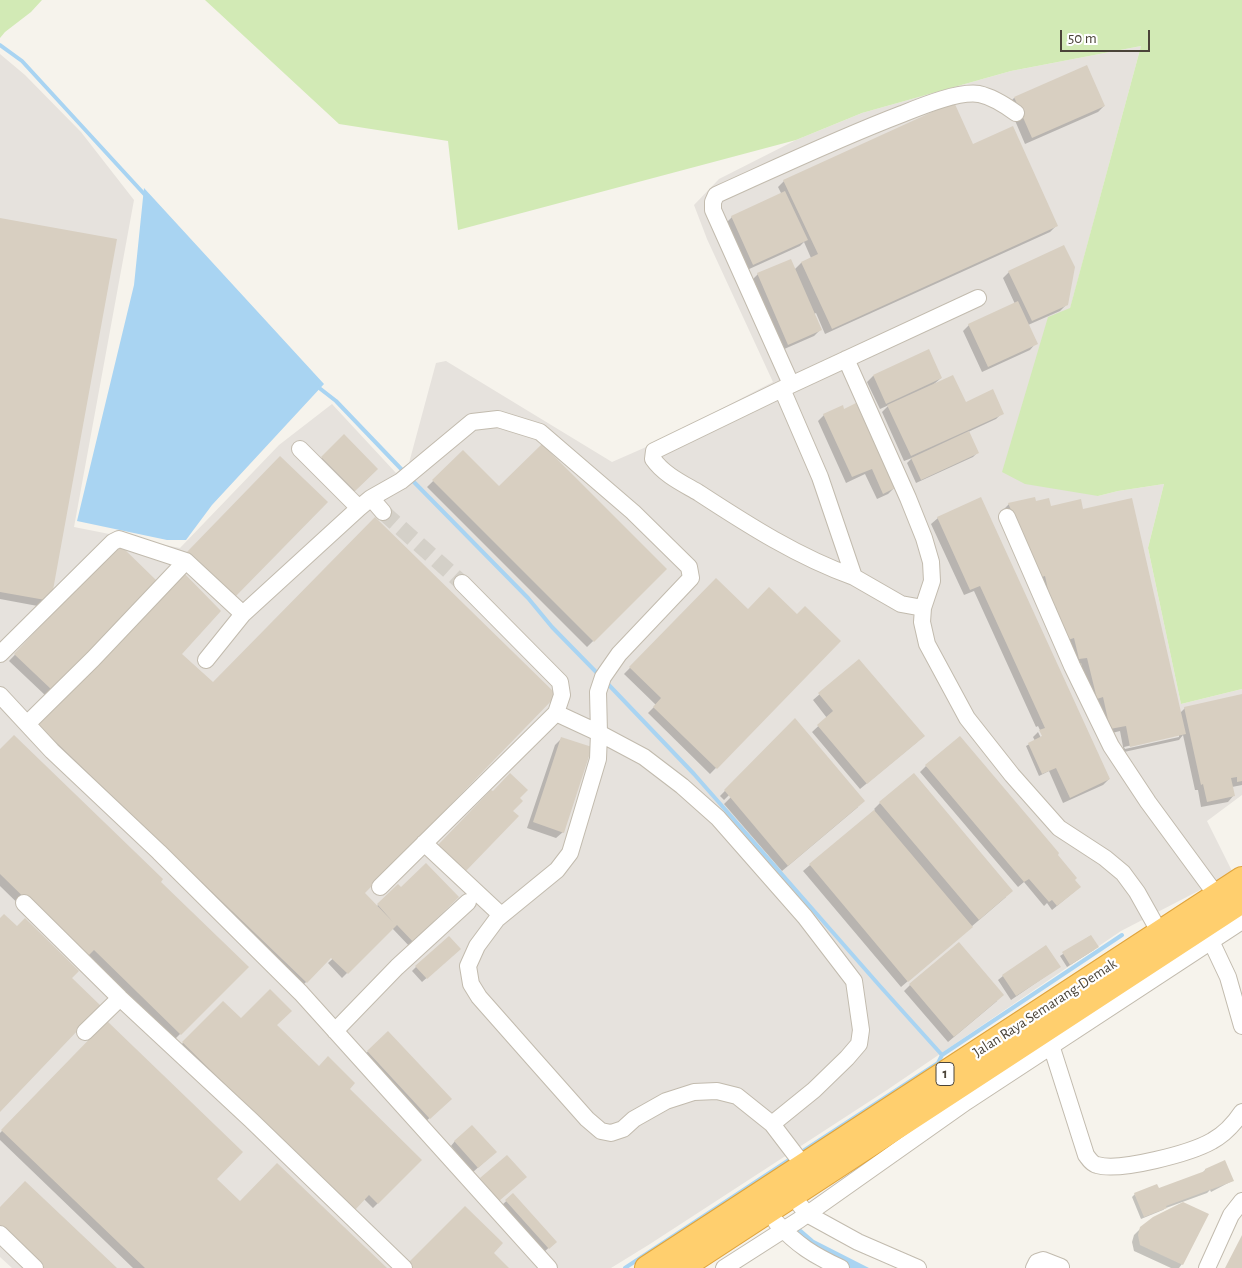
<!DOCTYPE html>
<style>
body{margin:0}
#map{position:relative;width:1242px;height:1268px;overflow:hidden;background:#f6f3ec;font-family:"Alegreya Sans",sans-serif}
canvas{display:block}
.scale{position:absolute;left:1060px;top:30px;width:90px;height:22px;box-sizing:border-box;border:2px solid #4b4439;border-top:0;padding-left:6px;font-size:15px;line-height:18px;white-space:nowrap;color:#4b4439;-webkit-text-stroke:4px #fff;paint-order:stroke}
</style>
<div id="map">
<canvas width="1242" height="1268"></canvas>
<div class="scale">50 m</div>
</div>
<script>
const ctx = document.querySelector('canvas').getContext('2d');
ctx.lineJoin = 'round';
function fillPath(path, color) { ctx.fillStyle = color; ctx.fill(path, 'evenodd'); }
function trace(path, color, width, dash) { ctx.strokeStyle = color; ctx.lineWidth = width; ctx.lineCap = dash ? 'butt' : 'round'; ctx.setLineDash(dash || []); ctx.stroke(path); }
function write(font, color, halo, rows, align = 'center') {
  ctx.font = font + ' "Alegreya Sans",sans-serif'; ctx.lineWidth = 4.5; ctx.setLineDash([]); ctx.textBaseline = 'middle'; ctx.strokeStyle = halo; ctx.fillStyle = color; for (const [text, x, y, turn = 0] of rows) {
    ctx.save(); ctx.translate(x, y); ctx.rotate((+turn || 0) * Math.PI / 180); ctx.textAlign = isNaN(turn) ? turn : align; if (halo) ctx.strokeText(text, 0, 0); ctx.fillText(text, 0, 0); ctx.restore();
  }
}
fillPath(new Path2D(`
 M1141 46 1070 309 1098 496 1118 491 1164 484 1148 548 1181 704 1242 689V795L1207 821 1233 873 1121 931 887 1090 650 1244 611 1268H12L0 1257V54L25 75 81 132 134 200 74 527 180 548 279 445 332 404 396 473 409 463 436 363 446 361 612 462 653 444 773 382 707 239 694 205 719 179 796 140 862 113 1011 71Z`), '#e6e2dd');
fillPath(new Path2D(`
 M0 0H42L31 12 5 32 0 38Z
 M205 0H1242V689L1181 704 1148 548 1164 484 1118 491 1098 496 1025 484 1002 472 1048 317 1070 308 1141 46 1011 71 862 113 796 140 458 230 448 141 339 124Z`), '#d2eab5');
fillPath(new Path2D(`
 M144 188 324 384 212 505 186 540H167L77 521 134 285Z
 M799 1227 814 1240 869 1268H845L794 1232Z`), '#a9d4f2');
fillPath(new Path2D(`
 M1014 98 1104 106 1098 112 1025 144 1008 104Z
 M973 146 1057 225 1050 232 825 334 816 313 814 314 820 330 814 336 782 350 752 280 758 274 794 270 801 263 811 258 804 242 800 246 747 270 726 223 732 217 782 195 778 187 784 181Z
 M0 219 116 240 43 607 0 599Z
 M1009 272 1067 304 1060 311 1028 325 1036 343 1030 350 982 372 963 331 969 325 1015 304 1003 278Z
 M873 376 941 378 934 384 965 404 1002 413 996 419 968 432 977 453 973 457 916 483 907 463 912 458 904 461 882 412 889 405 880 409 867 382Z
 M824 415 894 488 888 494 877 499 865 474 846 483 818 421Z
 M344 436 377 469 350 495 318 462Z
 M463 452 499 488 666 569 587 647 427 487Z
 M1035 503 1050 508 1082 511 1180 713 1185 708 1242 695V785L1232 787 1234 795 1228 802 1201 807 1198 790H1195L1183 735 1179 740 1124 752 1120 731 1104 735 1091 704 1081 663 1073 665 1033 583 1003 510 1009 504ZM1179 734V737L1125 749 1124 747Z
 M938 518 1109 779 1103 785 1063 803 1049 771 1039 776 1026 746 1035 741 1033 737 1038 732 1041 738H1044L1038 726 1036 727 974 591 964 595 931 524Z
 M119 546 156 581 46 696 9 661Z
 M716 580 748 611 797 616 839 641 710 774 648 713 656 705 624 674Z
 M180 654 363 893 376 907 398 886 432 921 411 948 392 928 342 978 328 963 337 955 335 953 300 988 29 729Z
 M859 660 917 742 860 789 812 732 827 718 813 700Z
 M795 719 858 807 782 871 724 804 735 793 733 791 724 800 720 796Z
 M561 739 563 832 556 838 527 828 555 745Z
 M0 751 159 882 247 967 174 1040 79 963 0 886Z
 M926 766 1056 855 1074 880 1075 891 1052 910 1047 903 1044 906 1024 882 1018 887 920 772Z
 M880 803 1006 897 901 987 803 871 875 810 874 809Z
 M1090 936 1094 950 1067 967 1060 956Z
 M455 953 422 982 412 971 416 967Z
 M1059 967 1011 1000 998 980 1003 976Z
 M910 985 997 1001 948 1042 904 991Z
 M223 1002 211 1046 276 1025 319 1067 348 1089 421 1160 373 1208 364 1199 347 1216 179 1047Z
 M107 1023 215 1179 240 1203 385 1268H133L0 1140V1133Z
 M388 1033 450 1099 423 1124 361 1058Z
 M455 1141 491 1156 473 1172 451 1146Z
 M1205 1170 1232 1181 1211 1192 1210 1190 1207 1193 1166 1208 1163 1210 1141 1219 1132 1197 1135 1194 1158 1189 1202 1173Z
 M513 1195 555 1242 544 1252 502 1205Z
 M1141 1228 1182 1264 1179 1268H1171L1134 1251 1132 1242 1134 1235Z`), '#0003');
trace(new Path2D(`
 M0 45 22 61 146 196
 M318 387 336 401 405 473
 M410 478 528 598 552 627 599 675
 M606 682 694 774 879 985 942 1055
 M800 1153 938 1063 942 1055 1122 935
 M625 1268 792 1158`), '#a9d4f2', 4);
fillPath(new Path2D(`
 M1087 65 1105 106 1032 138 1014 97Z
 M954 102 973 144 1013 126 1058 226 832 329 801 262 818 254 783 180Z
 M785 191 808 240 753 265 731 216Z
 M0 218 117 239 51 601 0 592Z
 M1064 245 1075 267 1068 305 1032 321 1008 271Z
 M791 259 822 330 788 345 757 273Z
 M1018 301 1038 344 988 367 968 324Z
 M929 349 942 378 886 404 873 375Z
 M953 375 966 402 993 389 1004 414 911 456 887 405Z
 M856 403 895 488 883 494 872 469 852 477 823 414 843 405 844 409Z
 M969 431 979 453 921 480 911 458Z
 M344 434 378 469 355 491 321 457Z
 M542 444 667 569 594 642 432 480 463 450 499 486Z
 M280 456 328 502 234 598 187 552Z
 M981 497 1110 779 1070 798 1056 768 1042 774 1028 743 1042 736 1039 730 1045 728 980 586 970 590 937 517Z
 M1035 497 1036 501 1049 498 1051 506 1081 499 1083 509 1132 498 1186 734 1130 747 1126 726 1110 729 1103 697 1097 699 1087 658 1079 659 1074 638 1068 640 1065 628 1061 629 1056 607 1052 608 1045 576 1039 578 1008 503Z
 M375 517 557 695 365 893 393 922 377 904 398 884 401 887 426 863 459 897 434 921 437 924 416 945 397 925 348 974 331 958 307 983 35 722 182 571 221 611 182 654 213 682Z
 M119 544 157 581 53 691 14 654Z
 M716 578 748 609 769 587 797 614 805 606 841 641 717 769 653 707 661 698 629 667Z
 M859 659 925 736 867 784 817 725 833 711 818 693Z
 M1242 694V781L1237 782V777L1231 778 1235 796 1207 802 1203 784 1201 785 1184 707Z
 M795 718 865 801 788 866 724 790Z
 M14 735 163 879 161 882 249 967 181 1035 94 950 86 958 0 874V749Z
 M960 736 1059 853 1058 855 1077 878 1075 880 1081 887 1057 906 1052 900 1049 902 1029 879 1024 882 925 765Z
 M561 737 592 747 564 833 533 822Z
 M510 773 528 790 520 798 523 801 513 811 519 816 463 874 435 848 491 790 493 791Z
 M914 773 1013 891 979 920 879 802Z
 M874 810 973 927 908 982 809 864Z
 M4 914 17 926 25 918 79 971 72 978 101 1006 0 1112V918Z
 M1091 935 1099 947 1070 965 1062 952Z
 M449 936 461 949 427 979 415 966Z
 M959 942 1004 995 954 1037 909 984Z
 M1046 945 1061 967 1016 996 1002 975Z
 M270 989 292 1011 277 1025 319 1066 328 1056 355 1083 350 1089 422 1160 378 1204 369 1195 354 1211 182 1042 223 1001 241 1018Z
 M107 1021 243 1152 217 1179 240 1201 277 1163 387 1268H145L1 1130Z
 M388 1031 452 1099 430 1119 367 1051Z
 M472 1125 497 1152 478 1168 454 1141Z
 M507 1155 527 1177 499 1201 480 1178Z
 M1225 1160 1234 1181 1166 1206 1167 1208 1144 1217 1134 1193 1157 1184 1159 1188 1205 1171V1169Z
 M25 1181 117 1268H44L0 1226V1207Z
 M513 1193 557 1242 549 1249 505 1200Z
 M1183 1202 1209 1214 1183 1265 1140 1245 1138 1235 1140 1227 1153 1217Z
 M465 1206 503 1243 494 1253 509 1268H411L407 1264Z
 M1242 1235V1268H1225L1240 1239Z`), '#d8cfc1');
trace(new Path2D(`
 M383 512 462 583`), '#d4d0c8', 16, [16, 8]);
const minor = new Path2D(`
 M846 359 908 498 924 538 931 562 932 581 923 608 922 622 927 644 967 718 1012 775 1059 828 1105 858 1123 873 1137 892 1160 933
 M791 384 713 210V202L716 195C778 167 839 138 902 114 922 106 958 91 979 94 993 97 1005 105 1016 113
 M782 389 820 477 854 577 901 604 923 608
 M300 449 359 508
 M371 498 401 481 472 422 498 419 540 432 633 512 689 567 691 578 619 654 603 677 598 692 599 733 598 759 570 853 557 870 497 919 477 946 468 966 471 984 479 997 532 1057 587 1119 601 1131 611 1133 623 1129 634 1119 666 1101 694 1092 717 1091 737 1096 772 1124 804 1166
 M1007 517 1072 666 1111 746 1148 802 1217 896
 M854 577C798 557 748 525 699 493 684 484 664 475 653 459L654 451 782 389 978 298
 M0 654 113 542 119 539 186 561 243 614
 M206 660 243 614 359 508 371 498 383 512
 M0 695 52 751 159 852 301 993 549 1268
 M556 713 599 733 644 757 682 786 718 818 805 917 854 981 861 1030 859 1044 847 1058 814 1090 772 1124
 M27 724 93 659 186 561
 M424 843 501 915
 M380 887 556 713 562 695 560 682 462 583
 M24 903 120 998 251 1120 404 1268
 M1211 941 1228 977 1242 1026
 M335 1031 397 967 468 902
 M85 1032 120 998
 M1051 1045 1086 1155C1089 1159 1092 1164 1097 1165 1120 1172 1191 1153 1212 1141 1225 1134 1234 1124 1242 1112
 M792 1195 807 1214 858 1242 918 1268
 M776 1222C797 1245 813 1255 841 1268
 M0 1234 35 1268
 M724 1268 799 1220 966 1102 1242 921
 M1034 1268 1037 1262 1043 1260 1061 1267
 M1207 1268 1231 1215 1242 1201`);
const highway = new Path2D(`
 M647 1268 1242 879
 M681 1268 1242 901`);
trace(minor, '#c2bbae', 18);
trace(highway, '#e0a43c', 26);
trace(minor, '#fff', 16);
trace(highway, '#ffcf6e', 24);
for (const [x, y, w] of [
 [945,1074,18]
]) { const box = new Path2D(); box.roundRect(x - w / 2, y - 11.5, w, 23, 4); ctx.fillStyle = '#fff'; ctx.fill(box); trace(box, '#4b4439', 1); }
write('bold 14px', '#4b4439', null, [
 ["1",945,1074]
]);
write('15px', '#4b4439', '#fff', [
 ["Jalan Raya Semarang-Demak",1045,1008,-33]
]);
</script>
